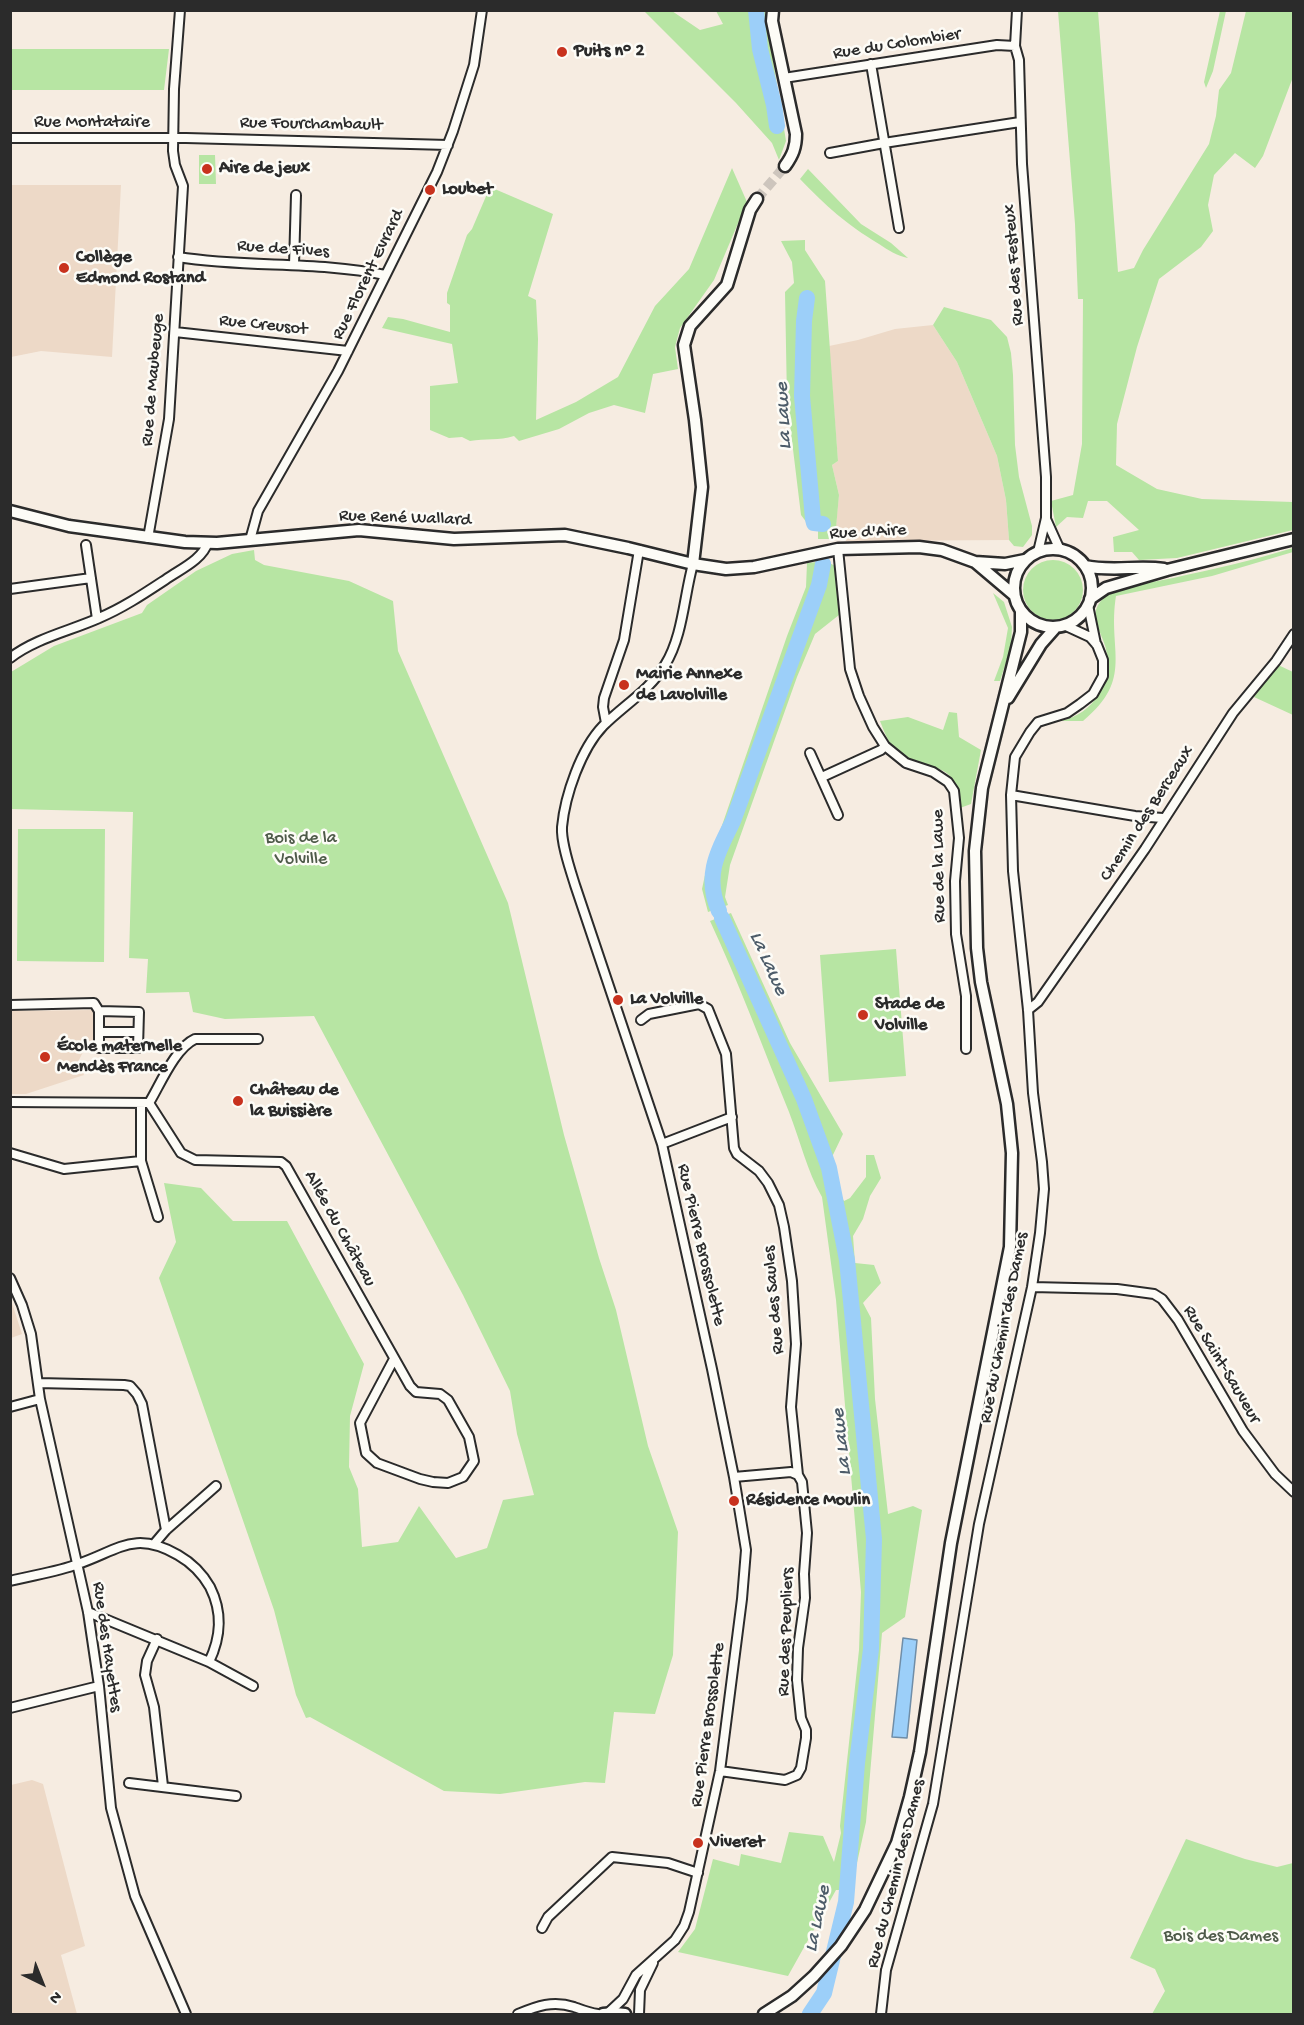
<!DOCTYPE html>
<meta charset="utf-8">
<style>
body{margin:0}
#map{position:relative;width:1304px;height:2025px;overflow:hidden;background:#f6ece1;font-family:"Gochi Hand",sans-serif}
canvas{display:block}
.frame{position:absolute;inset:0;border:12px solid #2b2b2b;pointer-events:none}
.north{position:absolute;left:12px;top:1953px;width:60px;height:60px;-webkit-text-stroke:4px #fdfcf7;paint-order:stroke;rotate:137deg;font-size:16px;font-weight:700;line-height:24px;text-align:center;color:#2b2b2b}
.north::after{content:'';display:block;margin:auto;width:21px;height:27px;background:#2b2b2b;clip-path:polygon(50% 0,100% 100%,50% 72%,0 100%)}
</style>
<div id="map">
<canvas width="1304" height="2025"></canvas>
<div class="frame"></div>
<div class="north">N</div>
</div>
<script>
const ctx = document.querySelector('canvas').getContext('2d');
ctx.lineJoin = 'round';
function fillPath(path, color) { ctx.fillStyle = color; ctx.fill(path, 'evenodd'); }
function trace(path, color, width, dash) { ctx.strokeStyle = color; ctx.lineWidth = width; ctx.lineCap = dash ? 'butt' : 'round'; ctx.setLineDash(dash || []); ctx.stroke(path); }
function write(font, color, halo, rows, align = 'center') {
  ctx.font = font + ' "Gochi Hand",sans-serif'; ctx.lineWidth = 5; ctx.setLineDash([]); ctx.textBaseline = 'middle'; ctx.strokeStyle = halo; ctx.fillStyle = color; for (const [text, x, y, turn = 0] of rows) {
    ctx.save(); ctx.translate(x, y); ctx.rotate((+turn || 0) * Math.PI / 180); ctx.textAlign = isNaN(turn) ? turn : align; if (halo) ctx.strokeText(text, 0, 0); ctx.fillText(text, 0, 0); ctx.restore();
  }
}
fillPath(new Path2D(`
 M11 185H121L112 357 41 351 11 357Z
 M933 325 957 362 997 456 1006 500 1009 540 846 541 845 536 837 537 835 535 839 495 832 465 838 461 829 346 858 340 895 329Z
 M96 1010 94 1051 83 1052 78 1062 84 1075 26 1094H11V1011Z
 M11 1300 22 1334 11 1338H10Z
 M32 1780 43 1784 85 1946 61 1955 77 2014H11V1785Z`), '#edd9c7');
fillPath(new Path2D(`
 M644 11H672L700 30 723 24 716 11H765L786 141 779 160 772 143 736 103Z
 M1058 11H1098L1118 272 1134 268 1143 250 1209 144 1216 116 1219 90 1231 73 1246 11H1293V77L1263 156 1255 168 1235 153 1214 175 1208 205 1213 231 1201 247 1159 279 1137 347 1117 424 1116 465 1157 489 1202 499 1293 502V530L1177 558 1139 560 1132 552H1114L1113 537 1139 530 1107 501H1088L1083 518 1067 517 1056 527 1051 501 1073 495 1082 444 1083 299H1078L1075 224Z
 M1220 11H1226L1213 71 1206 88 1204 82Z
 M11 49H169L164 90H11Z
 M199 155H215L216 184H199Z
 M732 168 747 202 714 280 680 328 675 347 678 369 653 374 645 413 614 405 589 413 559 429 519 441 514 436C499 441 485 438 470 441L462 437 449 438 430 430V386L458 383 452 344 382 328 388 317 403 319 450 332V305L447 303V293L467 235 472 229 490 187 553 214 528 296 536 300 538 339 536 420 576 402 618 377 655 306 689 269Z
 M808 169 861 224 891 243 908 258C897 256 888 250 879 244 846 224 826 206 800 179Z
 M805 240V250L825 281 838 461 832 465 839 495 835 539H818V523H807L801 515 787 400 785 292 794 283 792 262 781 241Z
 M944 307 991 320 1007 337 1011 353 1013 375 1015 445 1019 477 1032 526V535L1023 547 1014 546 1009 540 1006 500 997 456 957 362 933 325Z
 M1293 548V552L1212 576 1116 596C1107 651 1135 678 1083 721H1060C1095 714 1112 682 1106 649 1103 635 1090 619 1098 605 1101 600 1105 596 1111 593 1130 585 1153 582 1173 578 1214 569 1254 560 1293 548Z
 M254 550 255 560 264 565 349 581 393 601 398 651 508 903 564 1135 599 1258 616 1310 648 1446 678 1532 673 1655 655 1714 614 1712 605 1783 585 1782 500 1794 444 1791 310 1717 306 1718 296 1695 274 1610 159 1278 176 1242 164 1183 201 1188 233 1221H287L364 1364 350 1416 349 1467 358 1489 362 1547 398 1542 419 1506 456 1558 487 1548 503 1500 534 1495 517 1434 510 1391 463 1295 314 1016 225 1019 193 1012 189 992 146 993 148 959 129 958 133 812 11 809V672L54 646 142 613 147 605 196 571 232 554Z
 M1023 590a30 30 0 1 1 60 0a30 30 0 1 1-60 0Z
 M826 561 835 566 839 615 815 634 797 677 730 865 725 897 728 905 708 912 702 889 705 875 787 636 806 587 807 563Z
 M993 593 1004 602 1012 627 1011 646 1000 681H994L1003 657 1008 628Z
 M1276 664 1293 672V715L1254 697Z
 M949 712 957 713 959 737 981 750 971 804 960 808C958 799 957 787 953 780 943 764 921 767 906 759 891 751 886 736 880 721L908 717 943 730Z
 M18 829H105L104 962 17 961Z
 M731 913 790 1043 843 1134 831 1159 837 1190 844 1201 850 1198 866 1177V1155H874L881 1178 870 1196 863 1219 853 1236 855 1263 874 1265 881 1283 863 1303 871 1318 875 1399 888 1514 913 1506 922 1510 905 1617 882 1633 866 1822 851 1890H836L788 1976 678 1952 695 1929 713 1859 739 1866 741 1854 781 1863 789 1832 823 1836 834 1862 841 1833 840 1826 859 1650 861 1592 836 1300 822 1197C807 1171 800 1140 789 1112 763 1048 739 983 710 921Z
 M896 949 906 1076 829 1082 820 955Z
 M1186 1839 1245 1859 1277 1867 1293 1863V2014H1152L1165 1991 1155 1969 1130 1958Z`), '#b7e5a3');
const water = new Path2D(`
 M903 1638 917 1640 907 1738 892 1737Z`);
fillPath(water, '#9ccff9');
trace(water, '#6f8da7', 1.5);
trace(new Path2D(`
 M756 10 760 49 774 105 777 126
 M807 298 804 321 802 396 813 519 814 523 823 524
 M719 911C704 876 717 853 733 821L819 585 823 564
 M722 918 804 1099 829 1168 847 1260 874 1539 871 1649 857 1763 846 1902 824 1993 810 2014`), '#9ccff9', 16);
trace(new Path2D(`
 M757 199 785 166`), '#cdc5bd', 10, [10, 5]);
const street = new Path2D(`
 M1017 10 1015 46 1019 60 1022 164 1046 477V518L1038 552
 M871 64 899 228
 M784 78 997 45 1015 46
 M10 138H186L448 145
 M830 153 884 143 1020 122
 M178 257C247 268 317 261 385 275
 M294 265 296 195
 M175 332 348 351
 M1046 519 1060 550
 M148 538 169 419 183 186 175 165 173 151 174 89 180 10
 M250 540 258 511 338 371 437 172 453 131 474 65 482 10
 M86 545 97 619
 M838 549 850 669 859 696 873 727 885 746 906 763 933 772 948 782 954 791 959 838 955 881 956 934 966 996V1049
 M10 589 91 578
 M1088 605 1096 644
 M10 658C36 638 70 631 99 618 125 607 148 591 171 576 185 567 203 558 208 542
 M606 723 603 707 604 698 624 640 639 550
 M810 753 838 815
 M822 777 881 750 885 746
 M1011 795 1135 816 1163 818
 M10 1005 94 1003 99 1011V1048H138L139 1012 99 1011
 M1028 1010 1038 1002 1145 849 1233 713 1276 661 1294 634
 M641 1020 649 1014 699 1004 708 1009 726 1054 734 1148 737 1154 759 1171 768 1183 779 1205 784 1227 792 1281 796 1344 791 1407 798 1475
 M99 1032H138
 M10 1102 149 1103 181 1153 195 1160 281 1162 286 1166 410 1386 416 1392 440 1394 448 1400 469 1437 474 1461 463 1477 448 1483 433 1482 420 1479 377 1463 366 1453 360 1423 394 1359
 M141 1103V1161L158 1217
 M149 1103C160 1085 175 1048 195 1039H258
 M662 1144 732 1117
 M10 1153 64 1169 141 1161
 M10 1278 22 1305 31 1334 40 1399 88 1612 99 1686 111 1808 135 1896 186 2014
 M1032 1287 1117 1289 1154 1294 1162 1299 1178 1320 1243 1431 1275 1474 1294 1492
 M38 1383 124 1385 130 1386 137 1394 142 1404 166 1530
 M10 1407 40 1399
 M155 1543 166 1530 216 1486
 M10 1581C33 1575 57 1572 78 1564 119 1550 134 1530 178 1555 192 1563 202 1573 210 1587 223 1613 221 1637 209 1662
 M88 1612 209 1662 253 1686
 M157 1639 147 1661 145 1675 154 1707 163 1786
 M10 1708 99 1686
 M720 1771 785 1780 797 1775 801 1768 806 1738V1730L801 1718 797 1680 798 1648 805 1598 804 1574 807 1533 802 1482 798 1475 791 1472 734 1477
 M129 1783 236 1796
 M542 1928 548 1917 612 1857 668 1863 698 1873
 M608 2013 623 1999 636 1975 675 1940 684 1926 689 1912 720 1771 742 1599 746 1550 734 1477 712 1369 662 1144 575 885C570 869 561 843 562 827 565 795 581 749 603 726 624 705 649 691 665 665 683 636 684 596 693 564
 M518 2014C537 2006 553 2000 574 2007 582 2010 589 2013 598 2014
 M639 2014 640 1990 653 1963
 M881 2014 886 1970 933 1804 979 1524 1032 1287 1040 1233 1044 1189 1042 1162 1033 1093 1028 1010 1013 871 1011 795 1015 757 1030 732 1038 722 1067 713 1080 704 1093 694 1103 676V660L1097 645 1090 637 1064 625`);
const secondary = new Path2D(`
 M773 10 772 21 796 134C796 147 793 155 785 166
 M10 511 69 526 185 542 217 543 359 530 454 539 565 535 628 548 693 564 726 569 754 567 838 549 919 547 942 550 975 562 1014 595
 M1014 588a39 39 0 1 1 78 0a39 39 0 1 1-78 0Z
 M975 562 1005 564 1025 560
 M693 564 702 487 695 420 684 345 690 326 727 285 750 210 757 199
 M1085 566C1112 572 1138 565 1164 569
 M1090 599 1106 588 1167 570 1294 539
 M1008 698 1041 644 1056 627
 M603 2014 615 2013 625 2014
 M764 2014 792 1996 814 1976 841 1946 865 1910 897 1843 910 1797 920 1752 951 1543 1010 1247 1012 1153 1007 1104 981 982 977 948 975 851 982 788 1021 632V611`);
trace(street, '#2b2b2b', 12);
trace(secondary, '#2b2b2b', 15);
trace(street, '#fdfcf7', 8);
trace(secondary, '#fdfcf7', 10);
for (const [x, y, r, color] of [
 [562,52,6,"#c8321e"],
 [207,169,6,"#c8321e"],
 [430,190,6,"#c8321e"],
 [64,268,6,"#c8321e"],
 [624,685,6,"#c8321e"],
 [618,1000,6,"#c8321e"],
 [863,1015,6,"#c8321e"],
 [45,1057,6,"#c8321e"],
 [238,1101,6,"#c8321e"],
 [734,1501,6,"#c8321e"],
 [698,1843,6,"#c8321e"]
]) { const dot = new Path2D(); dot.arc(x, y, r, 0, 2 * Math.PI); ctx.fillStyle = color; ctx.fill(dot); trace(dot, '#fdfcf7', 2); }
write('18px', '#2b2b2b', '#fdfcf7', [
 ["Rue du Colombier",897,45,-9],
 ["Rue Montataire",92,123],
 ["Rue Fourchambault",311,125,1],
 ["Rue de Fives",283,250,4],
 ["Rue des Festeux",1015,265,-94],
 ["Rue Florent Evrard",369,275,-64],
 ["Rue Creusot",263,326,6],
 ["Rue de Maubeuge",154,380,-85],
 ["Rue René Wallard",405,519,2],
 ["Rue d'Aire",868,533,-3],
 ["Chemin des Berceaux",1148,814,-57],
 ["Rue de la Lawe",940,866,-91],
 ["Allée du Château",339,1229,61],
 ["Rue Pierre Brossolette",700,1245,77],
 ["Rue des Saules",775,1300,-95],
 ["Rue du Chemin des Dames",1005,1328,-79],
 ["Rue Saint-Sauveur",1221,1365,59],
 ["Rue des Peupliers",787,1632,-88],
 ["Rue des Hayettes",106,1647,82],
 ["Rue Pierre Brossolette",709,1725,-82],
 ["Rue du Chemin des Dames",897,1874,-76]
]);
write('bold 18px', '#2b2b2b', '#fdfcf7', [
 ["Puits n° 2",574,52],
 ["Aire de jeux",219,169],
 ["Loubet",442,190],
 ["Collège",76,258],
 ["Edmond Rostand",76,279],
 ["Mairie Annexe",636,675],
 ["de Lavolville",636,696],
 ["La Volville",630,1000],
 ["Stade de",875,1005],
 ["Volville",875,1026],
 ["École maternelle",57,1047],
 ["Mendès France",57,1068],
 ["Château de",250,1091],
 ["la Buissière",250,1112],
 ["Résidence Moulin",746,1501],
 ["Viveret",710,1843]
], 'left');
write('18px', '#4e5a49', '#fdfcf7', [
 ["Bois de la",301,839],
 ["Volville",301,860],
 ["Bois des Dames",1221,1937]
]);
write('italic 20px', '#4d5c69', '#fdfcf7', [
 ["La Lawe",785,416,-93],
 ["La Lawe",767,964,66],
 ["La Lawe",843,1442,-96],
 ["La Lawe",819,1919,-78]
]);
</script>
